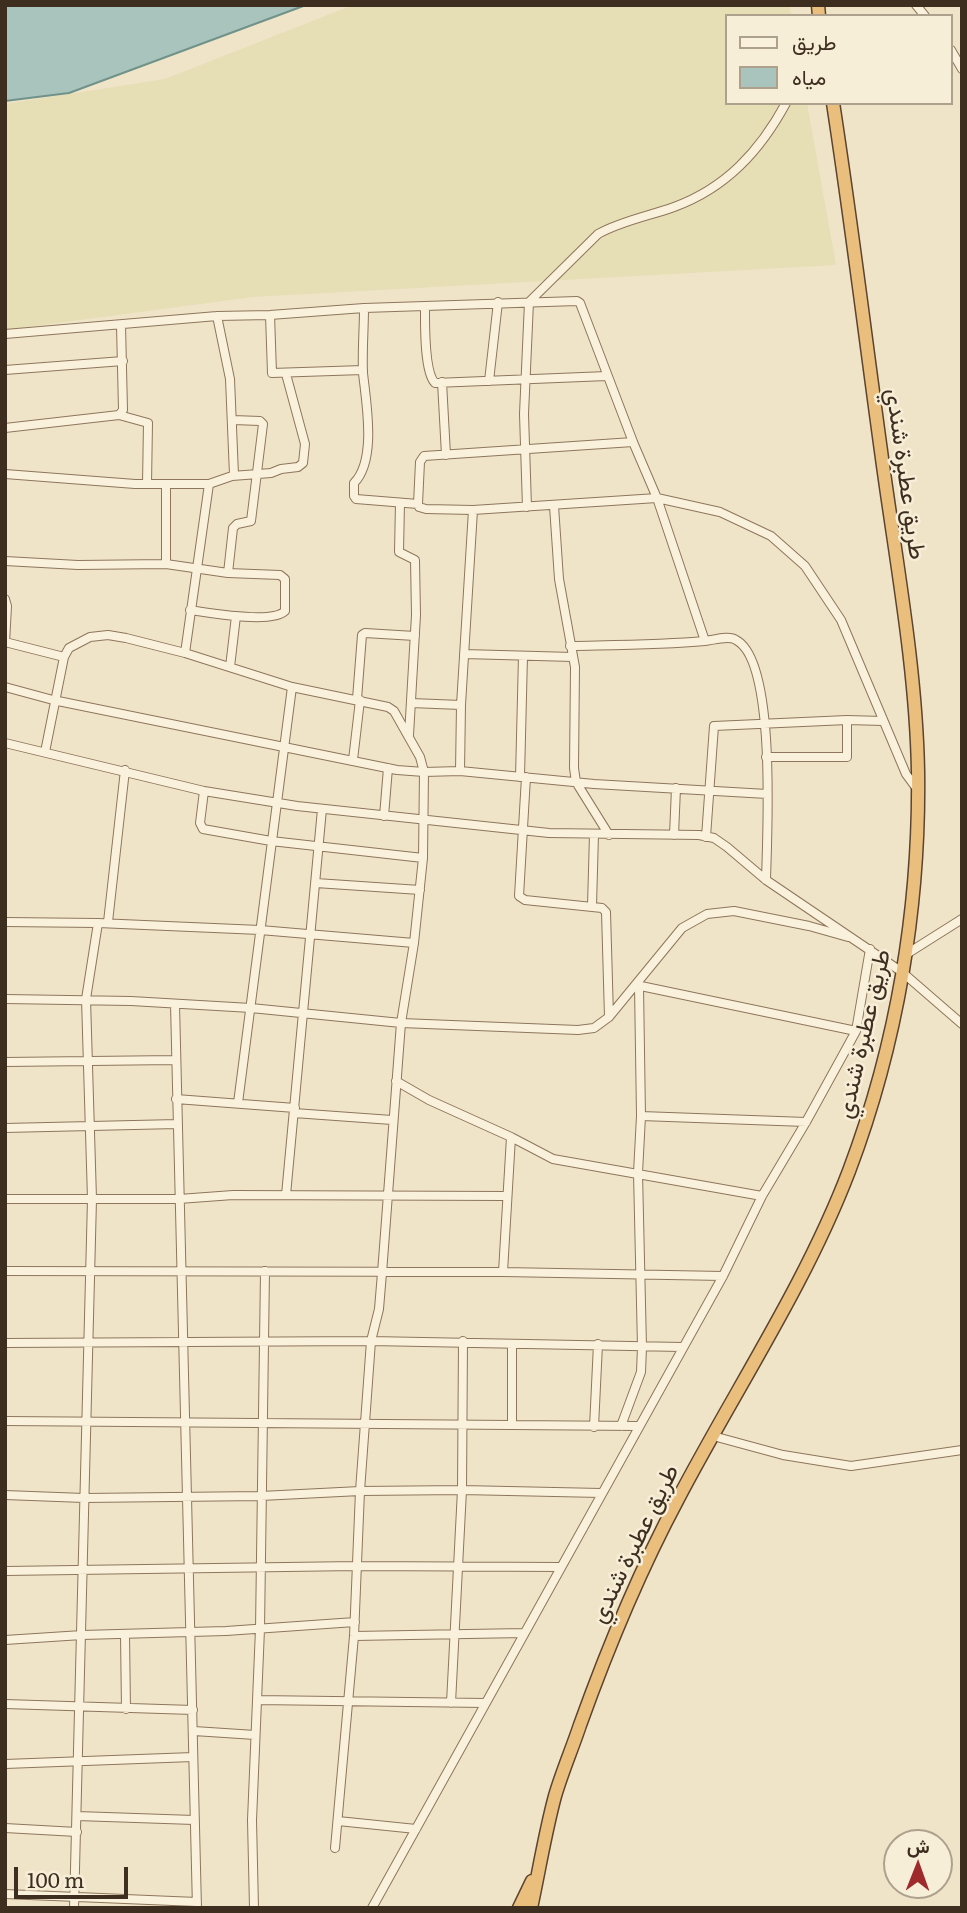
<!DOCTYPE html>
<meta charset="utf-8">
<style>
body{margin:0}
#map{position:relative;width:967px;height:1913px;overflow:hidden;background:#f0e4c8;font-family:Literata,Vazirmatn,serif}
canvas{display:block}
.frame{position:absolute;inset:0;border:7px solid #3d2e20;pointer-events:none}
.legend{position:absolute;left:725px;top:14px;width:228px;height:91px;box-sizing:border-box;background:#f7eed8;border:2px solid #ada18e;margin:0;padding:9px 12px;list-style:none;font-size:21px;color:#3d2e20}
.legend li{display:flex;align-items:center;gap:14px;height:35px}
.legend b{width:35px;border:2px solid #ada18e}
.north{position:absolute;left:883px;top:1829px;width:70px;height:70px;box-sizing:border-box;background:#f7eed8;border:2px solid #ada18e;border-radius:50%;rotate:1deg;font-size:19px;font-weight:700;line-height:28px;text-align:center;color:#3d2e20}
.north::after{content:'';display:block;margin:auto;width:24px;height:32px;background:#9e2a2b;clip-path:polygon(50% 0,100% 100%,50% 72%,0 100%)}
.scale{position:absolute;left:14px;top:1867px;width:114px;height:32px;box-sizing:border-box;border:4px solid #3d2e20;border-top:0;padding-left:9px;font-size:21px;line-height:24px;white-space:nowrap;color:#3d2e20;-webkit-text-stroke:5px #f7eed8;paint-order:stroke}
</style>
<div id="map">
<canvas width="967" height="1913"></canvas>
<div class="frame"></div>
<ul class="legend">
<li><b style="height:9px;background:#faf1dc"></b>طريق</li>
<li><b style="height:19px;background:#a9c4bc"></b>مياه</li>
</ul>
<div class="north">ش</div>
<div class="scale">100 m</div>
</div>
<script>
const ctx = document.querySelector('canvas').getContext('2d');
ctx.lineJoin = 'round';
function fillPath(path, color) { ctx.fillStyle = color; ctx.fill(path, 'evenodd'); }
function trace(path, color, width, dash) { ctx.strokeStyle = color; ctx.lineWidth = width; ctx.lineCap = dash ? 'butt' : 'round'; ctx.setLineDash(dash || []); ctx.stroke(path); }
function write(font, color, halo, rows, align = 'center') {
  ctx.font = font + ' Literata,Vazirmatn,serif'; ctx.lineWidth = 5; ctx.setLineDash([]); ctx.textBaseline = 'middle'; ctx.strokeStyle = halo; ctx.fillStyle = color; for (const [text, x, y, turn = 0] of rows) {
    ctx.save(); ctx.translate(x, y); ctx.rotate((+turn || 0) * Math.PI / 180); ctx.textAlign = isNaN(turn) ? turn : align; if (halo) ctx.strokeText(text, 0, 0); ctx.fillText(text, 0, 0); ctx.restore();
  }
}
fillPath(new Path2D(`
 M353 5H790L791 16H727V103H807L836 265 253 297 5 330V104L165 79Z`), '#e6deb5');
const water = new Path2D(`
 M5 5H306L69 93 5 101Z`);
fillPath(water, '#a9c4bc');
trace(water, '#6f938a', 2);
const minor = new Path2D(`
 M916 5 925 16
 M951 50 962 69
 M425 306C425 323 424 372 435 383L607 376
 M364 308C364 329 362 352 363 373 366 402 377 460 354 483V496L356 499 418 504
 M270 315 272 373 363 370
 M217 316 230 379 234 475
 M5 334 217 316 270 315 364 308 577 301 580 303 633 442 657 498 705 641
 M5 370 123 361
 M489 381 498 302
 M442 382 446 455
 M119 415 148 423 147 484
 M5 428 119 415 123 410 121 325
 M633 442 424 456 420 462 418 504 419 507 426 509 473 510 657 498 720 512 771 536 805 566 841 620 906 774 917 789
 M5 474 135 484H209L232 476 271 473 281 469 298 467 303 463 305 444 286 374
 M400 503 399 552 415 560 416 615 409 735
 M554 506 559 579 575 667 574 768 576 782 609 835
 M527 507 524 414 529 302 598 234C621 221 649 216 674 207 726 188 760 151 786 103
 M5 561 78 565 166 564 228 573 280 575 285 579V611C272 624 210 613 190 610
 M166 564V485
 M228 573 233 528 237 524 251 521 263 424 260 421 233 420
 M5 599 7 606 5 643
 M5 642 64 657
 M570 646C615 645 660 645 705 641 714 640 729 635 736 640 777 661 767 836 766 880
 M185 653 209 484
 M464 654 573 657
 M230 667 236 616
 M5 687 53 700 397 770 424 772 460 771 594 784 767 794
 M357 699 362 635 365 633 415 636
 M411 703 461 705
 M5 743 204 791 297 806 549 833 699 835 714 838 727 847 766 880 902 972 962 1024
 M45 752 64 657 69 648 90 637 108 635 126 638 185 653 292 687 388 707 394 711 420 757 424 772 423 858 414 943 401 1023 382 1273 379 1309 371 1341 360 1491 354 1636 335 1848
 M766 757H847V720
 M353 760 360 700
 M460 771 461 705 473 510
 M520 777 523 656
 M526 777 519 896 525 900 602 908 606 912 609 1017
 M204 791 200 823 203 829 271 841 423 858
 M384 816 388 768
 M674 835 676 788
 M706 837 714 726 847 720 883 721
 M316 883 420 890
 M592 906 594 834
 M5 922 98 923 86 999 92 1199 74 1908
 M108 922 125 770
 M98 923 260 930 414 943
 M905 955 962 919
 M636 985 856 1031
 M5 999 131 1001 251 1008 401 1023 578 1030 594 1028 609 1017 682 928 707 914 734 911 809 926 848 937
 M175 1004 197 1908
 M5 1062 175 1060
 M396 1081 429 1100 511 1137
 M176 1099 295 1108
 M238 1103 292 687
 M294 1113 392 1120
 M641 1116 806 1122
 M5 1128 177 1124
 M286 1195 322 809
 M5 1199H179L233 1195 506 1196
 M5 1271 503 1272 723 1276
 M503 1272 511 1137 553 1159 762 1196
 M5 1343 371 1341 682 1347
 M512 1344V1425
 M5 1421 638 1426
 M621 1426 641 1372 642 1347 638 1173 641 1116 639 986
 M594 1427 598 1344
 M713 1436 783 1455 851 1466 962 1450
 M5 1495 84 1498 261 1496 360 1491 462 1490 601 1493
 M5 1571 356 1566 561 1567
 M125 1635 126 1709
 M354 1636 524 1633
 M5 1640 82 1635 226 1631 355 1622
 M257 1700 485 1703
 M451 1703 462 1490 463 1341
 M5 1704 193 1710
 M194 1731 255 1735
 M5 1764 193 1757
 M77 1816 194 1820
 M338 1821 416 1829
 M5 1828 77 1832
 M5 1894 197 1902
 M254 1908 252 1820 260 1629 265 1271
 M372 1908 723 1276 762 1196 806 1122 850 1042 856 1031 870 949`);
const trunk = new Path2D(`
 M818 5 819 16
 M519 1908 532 1881
 M531 1908C539 1871 545 1833 555 1796 562 1772 572 1749 580 1725 608 1647 639 1572 678 1499 735 1390 805 1286 849 1171 897 1044 920 907 918 771 916 665 895 556 881 451 865 335 851 219 833 103`);
trace(minor, '#8d765c', 10);
trace(trunk, '#5b4430', 15);
trace(minor, '#faf1dc', 8);
trace(trunk, '#eabe7c', 12);
write('24px', '#3d2e20', '#f7eed8', [
 ["طريق عطبرة شندي",905,474,82],
 ["طريق عطبرة شندي",864,1034,-77],
 ["طريق عطبرة شندي",635,1544,-64]
]);
</script>
